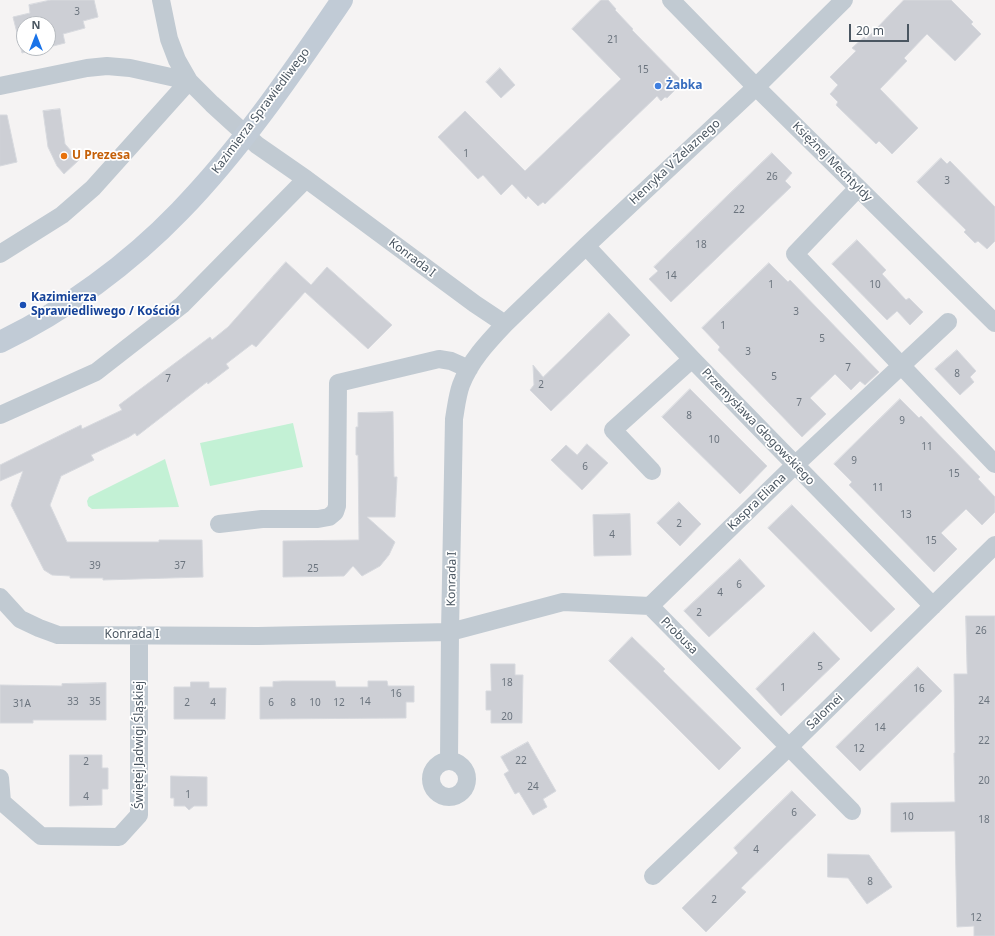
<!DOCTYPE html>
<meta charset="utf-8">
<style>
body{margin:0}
#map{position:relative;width:995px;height:936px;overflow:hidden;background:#f5f3f3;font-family:"Noto Sans",sans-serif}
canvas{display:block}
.north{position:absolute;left:16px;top:16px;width:40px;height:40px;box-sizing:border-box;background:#fff;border:1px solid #b7bbc0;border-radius:50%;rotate:0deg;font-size:11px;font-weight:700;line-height:16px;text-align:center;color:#4a5661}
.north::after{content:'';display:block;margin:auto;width:14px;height:18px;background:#1a73e8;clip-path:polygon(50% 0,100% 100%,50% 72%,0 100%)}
.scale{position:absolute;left:849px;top:24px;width:60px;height:18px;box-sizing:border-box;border:2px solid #4a5661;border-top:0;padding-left:5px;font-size:12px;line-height:14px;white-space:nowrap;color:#4a5661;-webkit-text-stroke:3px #fff;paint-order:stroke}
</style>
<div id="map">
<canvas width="995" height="936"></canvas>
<div class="north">N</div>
<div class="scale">20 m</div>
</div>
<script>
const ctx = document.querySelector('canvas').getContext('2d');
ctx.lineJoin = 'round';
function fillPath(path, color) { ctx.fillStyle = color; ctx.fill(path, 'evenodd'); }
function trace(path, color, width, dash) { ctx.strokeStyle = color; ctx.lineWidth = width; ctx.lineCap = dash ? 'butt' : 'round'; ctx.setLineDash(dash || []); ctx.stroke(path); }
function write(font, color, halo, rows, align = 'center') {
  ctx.font = font + ' "Noto Sans",sans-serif'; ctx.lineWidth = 3.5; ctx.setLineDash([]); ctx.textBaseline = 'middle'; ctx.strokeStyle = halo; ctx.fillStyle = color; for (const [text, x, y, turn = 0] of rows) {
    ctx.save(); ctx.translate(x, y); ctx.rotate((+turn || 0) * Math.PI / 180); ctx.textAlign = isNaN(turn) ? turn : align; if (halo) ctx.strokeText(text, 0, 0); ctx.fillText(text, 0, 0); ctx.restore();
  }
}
fillPath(new Path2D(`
 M293 423 303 467 210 486 200 443Z
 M165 459 179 507 92 509 88 506 87 501 89 497Z`), '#c3f1d5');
const building = new Path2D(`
 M51 0H94L98 17 83 21 85 28 63 34 65 43 49 47 48 46V24H24V48H41L22 53 13 17 30 13 29 5Z
 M601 0H608L616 9 615 10 633 29 632 30 681 80 678 83 680 85 667 98 665 97 661 101 657 96 545 204 543 202 538 206 528 196 526 199 512 184 501 195 483 175 478 179 438 137 465 111 525 171 621 79 572 29Z
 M904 0H951L973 22 971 24 981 34 955 61 927 34 904 58 907 61 880 89 918 128 892 154 879 141 876 144 836 105 838 102 830 94 838 85 830 77 856 51 852 48 864 37 866 39Z
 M500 68 515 85 501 98 486 82Z
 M60 109 65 144 79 160 64 174 57 166 48 147 43 111Z
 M0 115H7L17 162 0 166Z
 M772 153 792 173 785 181 791 187 671 302 649 279 658 271 654 267Z
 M941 158 947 164 950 161 995 207V241L987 249 978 241 975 243 964 232 966 230 917 182Z
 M857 240 886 270 882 274 906 300 909 298 923 312 910 325 897 311 887 320 832 264Z
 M286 262 311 285 327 267 392 325 368 349 305 292 256 347 252 344 226 364 229 368 208 384 207 382 137 436 135 433 129 437 91 455 94 460 61 476 50 505 67 542H159V540H202L203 577 103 580V578H70V576L52 575 44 570 11 505 23 471 0 481V465L81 425 82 429 122 410 119 405 210 337 212 340 228 327Z
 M769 263 788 282 790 280 879 372 865 385 860 381 851 390 835 374 810 398 826 414 802 437 718 350 720 347 702 328Z
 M609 313 630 335 551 411 530 390 534 385 533 365 543 377Z
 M957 350 976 371 970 377 974 382 960 395 935 369Z
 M690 389 767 466 740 494 662 417Z
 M900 399 919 418 921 416 946 442 980 477 978 479 995 497V512L982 525 966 509 941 533 957 549 934 572 849 485 852 482 834 464Z
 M393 412 394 477H397L395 517H367L395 542 389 555 380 566 362 576 353 566 344 576 283 577V541L359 540 358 455H356V427H358V413Z
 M587 444 608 463 582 490 551 460 566 445 577 455Z
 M679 502 701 524 680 546 657 523Z
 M792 505 895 609 871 632 768 528Z
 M630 514 631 555 594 556 593 515Z
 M740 559 765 586 709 637 684 611Z
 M966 616H995V936H974V926L957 927 955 831 891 832V803L955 802 954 753H955L954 674H967Z
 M814 632 840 659 781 716 756 689Z
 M632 637 665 669 663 671 741 748 719 770 656 707 609 661Z
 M491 664H515V675H523L522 723H491V710H486V691H491Z
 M918 667 942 691 860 771 836 747Z
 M282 681H335L336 687H368V681H387L388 686H414V702H406V718L260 719V687H273V682Z
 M191 682H209V688H226L225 719H174V687H190Z
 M106 683V720H33V723H0V685L62 686V684Z
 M528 742 556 791 543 799 547 807 533 815 519 792 515 794 504 774 509 771 501 757Z
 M70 755H102V768H108V789H102V805L70 806Z
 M171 776 207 777V806H194L189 810 185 806H174V798H171Z
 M792 791 816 815 741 888 746 892 706 932 682 908 738 853 734 848Z
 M828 854 869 855 892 887 867 904 848 878 828 877Z`);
fillPath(building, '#cdcfd5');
trace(building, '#d7d9de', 1);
trace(new Path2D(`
 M671 0 756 87 995 323
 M0 86 87 68 107 66 130 68 189 81
 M858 188 795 254 995 464
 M586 246 692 359 933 606
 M0 254 62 215 93 188 189 81
 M505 324 586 246 756 87 844 0
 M0 415 96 372 182 305 306 179
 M652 471 613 430 692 359
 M219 524 262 519H318L329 517 335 512 337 506 338 383 439 359 451 361 469 369
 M0 597 20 619 39 628 58 635 258 636 450 632 454 419C456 408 457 396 461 385 470 361 487 343 505 324L475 304 306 179 257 145 212 104 189 81 177 60 169 39 161 0
 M650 606 795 465 948 322
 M431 779a18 18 0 1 1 36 0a18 18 0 1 1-36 0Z
 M449 761 450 632 563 602 650 606 852 811
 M0 778 2 802 41 836 119 837 139 815V635
 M653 876 789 747 995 545`), '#c1cad2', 18);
trace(new Path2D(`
 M0 342C65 311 130 263 180 211 242 147 292 73 342 0`), '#c1cbd6', 22);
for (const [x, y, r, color] of [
 [658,86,4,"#3f7fe0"],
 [64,156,4,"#e8710a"],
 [23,305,4,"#1a4fb4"]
]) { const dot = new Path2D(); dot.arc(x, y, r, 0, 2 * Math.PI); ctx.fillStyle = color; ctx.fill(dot); trace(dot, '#fff', 1.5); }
write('10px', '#6b747e', null, [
 ["3",77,12],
 ["21",613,40],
 ["15",643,70],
 ["1",466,154],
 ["26",772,177],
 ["3",947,181],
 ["22",739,210],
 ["18",701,245],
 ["14",671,276],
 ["1",771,285],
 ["10",875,285],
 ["3",796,312],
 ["1",723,326],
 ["5",822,339],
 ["3",748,352],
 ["7",848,368],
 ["8",957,374],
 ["5",774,377],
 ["7",168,379],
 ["2",541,385],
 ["7",799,403],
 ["8",689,416],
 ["9",902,421],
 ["10",714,440],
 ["11",927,447],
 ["9",854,461],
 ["6",585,467],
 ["15",954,474],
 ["11",878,488],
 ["13",906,515],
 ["2",679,524],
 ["4",612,535],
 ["15",931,541],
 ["39",95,566],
 ["37",180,566],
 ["25",313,569],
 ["6",739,585],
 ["4",720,593],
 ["2",699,613],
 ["26",981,631],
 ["5",820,667],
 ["18",507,683],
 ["1",783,688],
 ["16",919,689],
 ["16",396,694],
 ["24",984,701],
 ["33",73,702],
 ["35",95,702],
 ["14",365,702],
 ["2",187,703],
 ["4",213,703],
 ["6",271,703],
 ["8",293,703],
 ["10",315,703],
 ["12",339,703],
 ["31A",22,704],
 ["20",507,717],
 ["14",880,728],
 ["22",984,741],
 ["12",859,749],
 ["22",521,761],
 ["2",86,762],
 ["20",984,781],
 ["24",533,787],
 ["1",188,795],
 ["4",86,797],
 ["6",794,813],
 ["10",908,817],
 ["18",984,820],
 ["4",756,850],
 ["8",870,882],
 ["2",714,900],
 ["12",976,918]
]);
write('bold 12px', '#366cbe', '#fff', [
 ["Żabka",666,86]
], 'left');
write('12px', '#4a5661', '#fff', [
 ["Kazimierza Sprawiedliwego",261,111,-53],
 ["Henryka V Żelaznego",675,162,-43],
 ["Księżnej Mechtyldy",832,162,45],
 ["Konrada I",412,258,37],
 ["Przemysława Głogowskiego",758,427,46],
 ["Kaspra Eliana",757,502,-44],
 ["Konrada I",452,579,-89],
 ["Konrada I",132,635],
 ["Probusa",679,636,45],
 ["Salomei",825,712,-44],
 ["Świętej Jadwigi Śląskiej",140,745,-90]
]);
write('bold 12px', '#c56008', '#fff', [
 ["U Prezesa",72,156]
], 'left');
write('bold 12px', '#164399', '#fff', [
 ["Kazimierza",31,298],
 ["Sprawiedliwego / Kościół",31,312]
], 'left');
</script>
